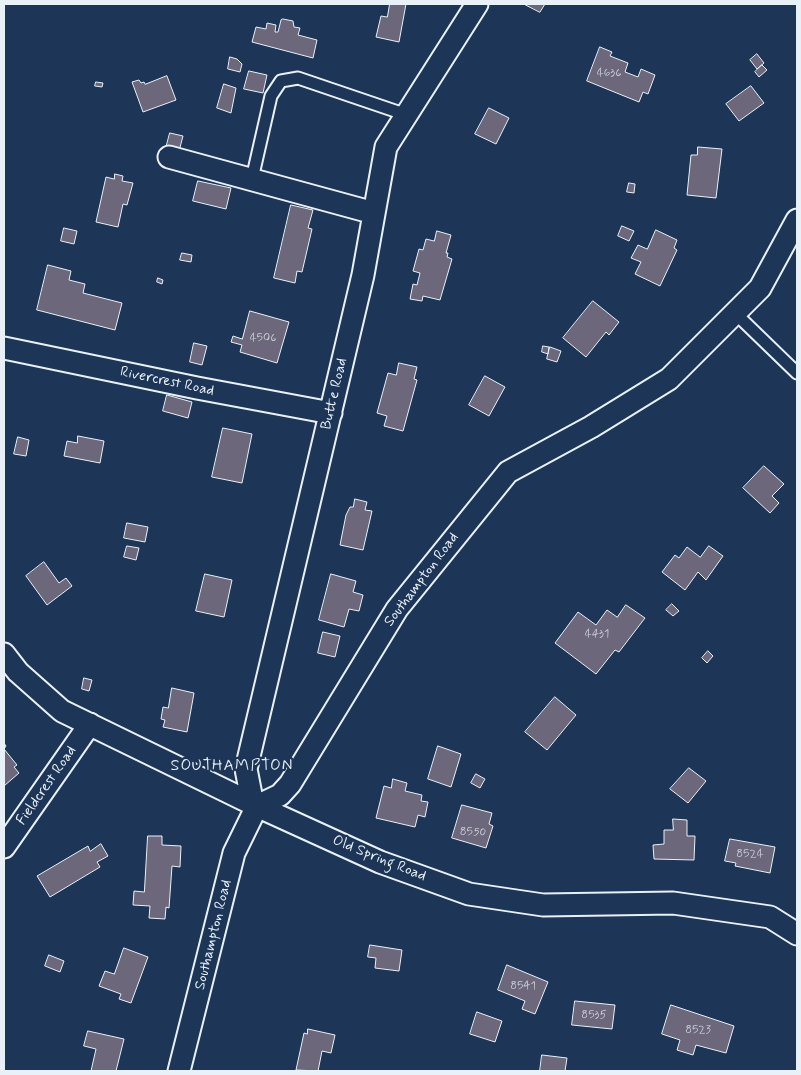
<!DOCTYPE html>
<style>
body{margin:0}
#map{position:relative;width:801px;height:1075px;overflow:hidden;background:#1d3557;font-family:Mynerve,sans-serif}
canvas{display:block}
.frame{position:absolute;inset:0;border:5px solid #e8f1f8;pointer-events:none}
</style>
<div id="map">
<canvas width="801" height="1075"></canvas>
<div class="frame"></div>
</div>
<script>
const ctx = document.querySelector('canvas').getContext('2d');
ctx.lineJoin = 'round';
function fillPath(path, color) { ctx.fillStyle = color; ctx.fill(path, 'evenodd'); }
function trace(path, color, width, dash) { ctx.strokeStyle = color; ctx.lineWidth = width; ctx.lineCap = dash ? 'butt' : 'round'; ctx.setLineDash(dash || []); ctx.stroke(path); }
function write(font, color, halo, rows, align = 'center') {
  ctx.font = font + ' Mynerve,sans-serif'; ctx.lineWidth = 4.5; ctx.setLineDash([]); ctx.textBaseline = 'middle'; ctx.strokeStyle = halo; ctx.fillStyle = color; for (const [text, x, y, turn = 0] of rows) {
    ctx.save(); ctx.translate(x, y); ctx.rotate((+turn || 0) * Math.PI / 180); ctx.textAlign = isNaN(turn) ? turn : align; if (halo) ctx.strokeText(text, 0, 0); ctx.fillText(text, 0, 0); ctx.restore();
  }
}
const building = new Path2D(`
 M390 4H406L399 42 376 37 381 16 387 17Z
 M524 4H545L540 12Z
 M283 19 293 21 294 27 300 28 298 35 317 40 313 58 252 42 256 27 266 29 267 23 276 25 275 32H278L281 20Z
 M600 47 612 52 610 56 628 63 625 72 638 77 641 69 655 75 648 94 643 92 639 102 587 81Z
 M757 54 764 63 757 69 750 60Z
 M230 57 237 59 242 64 240 72 228 69Z
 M762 65 767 70 759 77 755 72Z
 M249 71 267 75 263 93 244 89Z
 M167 76 176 100 143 112 132 82 139 80 141 83 144 82 145 84Z
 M96 82 103 83 102 87 95 86Z
 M224 84 236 88 231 113 217 108Z
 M751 86 764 103 739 121 726 104Z
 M489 108 509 118 496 144 475 134Z
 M170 133 183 136 178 155 165 152Z
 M698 147 722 149 716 198 687 195 691 155H697Z
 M115 174 123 176 122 181 133 183 127 205 123 204 118 227 96 222 106 177 114 179Z
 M198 181 231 188 226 209 193 201Z
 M629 183 635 184 634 193 627 192Z
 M291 205 313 210 308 228 312 229 302 272 297 271 295 283 274 278Z
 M622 226 634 231 629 241 618 236Z
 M64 228 77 231 74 244 61 241Z
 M656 230 677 240 674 248 677 250 660 286 635 274 641 262 631 258 638 245 647 249Z
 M437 231 451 235 446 253H448L447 257 452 259 440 300 423 296 422 301 410 299 413 284 417 285 420 273 413 271 419 249 423 250 426 239 434 241Z
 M182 253 192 255 191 262 180 260Z
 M48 265 71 271 69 280 85 284 83 293 122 303 115 330 37 310Z
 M158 278 163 280 162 284 157 282Z
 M593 301 619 322 609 335 606 332 586 357 563 338Z
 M250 311 289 322 277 363 240 352 242 345 231 342 233 336 242 339Z
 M194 343 207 346 202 365 190 362Z
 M543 346 549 347 548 354 542 352Z
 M550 347 561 351 557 362 547 359Z
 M399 363 417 367 414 379 417 380 403 431 384 426 387 416 377 413 388 373 396 375Z
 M485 376 505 387 489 416 469 405Z
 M167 395 192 402 188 418 163 411Z
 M223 428 252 434 242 483 212 477Z
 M78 436 104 441 100 463 64 456 67 441 77 443Z
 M18 437 29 440 26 456 14 454Z
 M764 466 784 484 772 496 779 503 770 513 743 488Z
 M355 499 367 502 365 510 372 511 363 550 340 545 346 515 350 507H353Z
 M127 523 148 527 145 542 124 538Z
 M127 546 139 548 136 560 124 557Z
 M709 546 723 556 706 580 698 572 685 590 662 572 675 555 679 558 687 547 700 557Z
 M44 562 59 583 66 578 72 586 47 605 26 576Z
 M205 574 232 580 224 617 196 611Z
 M331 574 356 581 353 592 363 595 359 611 349 609 344 627 319 620Z
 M672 604 679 611 673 616 666 610Z
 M626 605 645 618 619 652 615 650 596 674 555 643 578 612 596 625 607 610 617 617Z
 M323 632 340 636 335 657 318 653Z
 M708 651 713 656 707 663 702 658Z
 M84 678 92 680 89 691 82 689Z
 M172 688 194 693 187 732 163 727 165 720 161 719 163 707 168 708Z
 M555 697 576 715 547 750 525 732Z
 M4 743 6 746 4 749 17 765 14 767 19 773 4 786Z
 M438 746 461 754 451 787 428 779Z
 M689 768 706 781 688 803 670 789Z
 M476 774 485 779 480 788 471 783Z
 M393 779 407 783 405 791 422 795 421 801 428 802 425 817 418 815 415 827 376 818 384 786 391 788Z
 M462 805 492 813 489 824 493 826 486 848 452 838Z
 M673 819 687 820V836H695L694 860 654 859 653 845 664 844V830H673Z
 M148 836H162V845L181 846 180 867 172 866 169 908 166 907 165 919 149 918 150 906 133 905 134 891 144 892Z
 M730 839 775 847 770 873 735 866 736 863 725 861Z
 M101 844 108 856 97 862 100 867 50 897 37 876 88 846 90 851Z
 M370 945 402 950 399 971 375 968 376 958 368 957Z
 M124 948 148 957 131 1003 119 999 121 994 99 986 105 971 114 974Z
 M49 955 64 961 60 972 45 966Z
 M507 965 548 982 535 1014 522 1009 525 1001 498 990Z
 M575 1001 615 1005 612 1029 572 1025Z
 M671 1005 734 1026 726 1053 696 1045 693 1055 677 1050 680 1040 662 1034Z
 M477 1012 502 1021 495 1042 470 1034Z
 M308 1029 335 1035 331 1053 322 1051 318 1071 296 1070 304 1033 307 1034Z
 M88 1031 124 1039 116 1071H91L96 1049 84 1046Z
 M542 1055 567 1058 565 1071H540Z`);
fillPath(building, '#6c677a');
trace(building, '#e8f1f8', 1);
const lane = new Path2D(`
 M252 179 271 96 281 81 298 78 407 115
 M735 313 797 373`);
const street = new Path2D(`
 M169 157 374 213
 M4 348 197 388 331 413
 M4 654 18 672 62 711 257 806 380 862 469 894 543 905 673 903 770 917 797 934
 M253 805 246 769 363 275 386 147 477 4
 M4 847 90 724
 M179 1071 234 853 257 806 280 795 290 784 397 609 508 472 591 427 669 379 760 288 797 220`);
trace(lane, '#e8f1f8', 15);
trace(street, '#e8f1f8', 25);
trace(lane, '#1d3557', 11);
trace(street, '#1d3557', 21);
write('12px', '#c9ced8', null, [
 ["4636",609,73],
 ["4506",263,338],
 ["4431",597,634],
 ["8550",473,832],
 ["8524",750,854],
 ["8541",523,986],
 ["8535",594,1015],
 ["8523",698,1030]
]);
write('15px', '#e8f1f8', '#1d3557', [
 ["Rivercrest Road",167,382,12],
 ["Butte Road",335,394,-77],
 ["Southampton Road",422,580,-53],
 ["Fieldcrest Road",47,786,-55],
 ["Old Spring Road",379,859,22],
 ["Southampton Road",214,935,-76]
]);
ctx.letterSpacing = '1px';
write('16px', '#e8f1f8', '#1d3557', [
 ["SOUTHAMPTON",232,767]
]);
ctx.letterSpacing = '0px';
</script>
